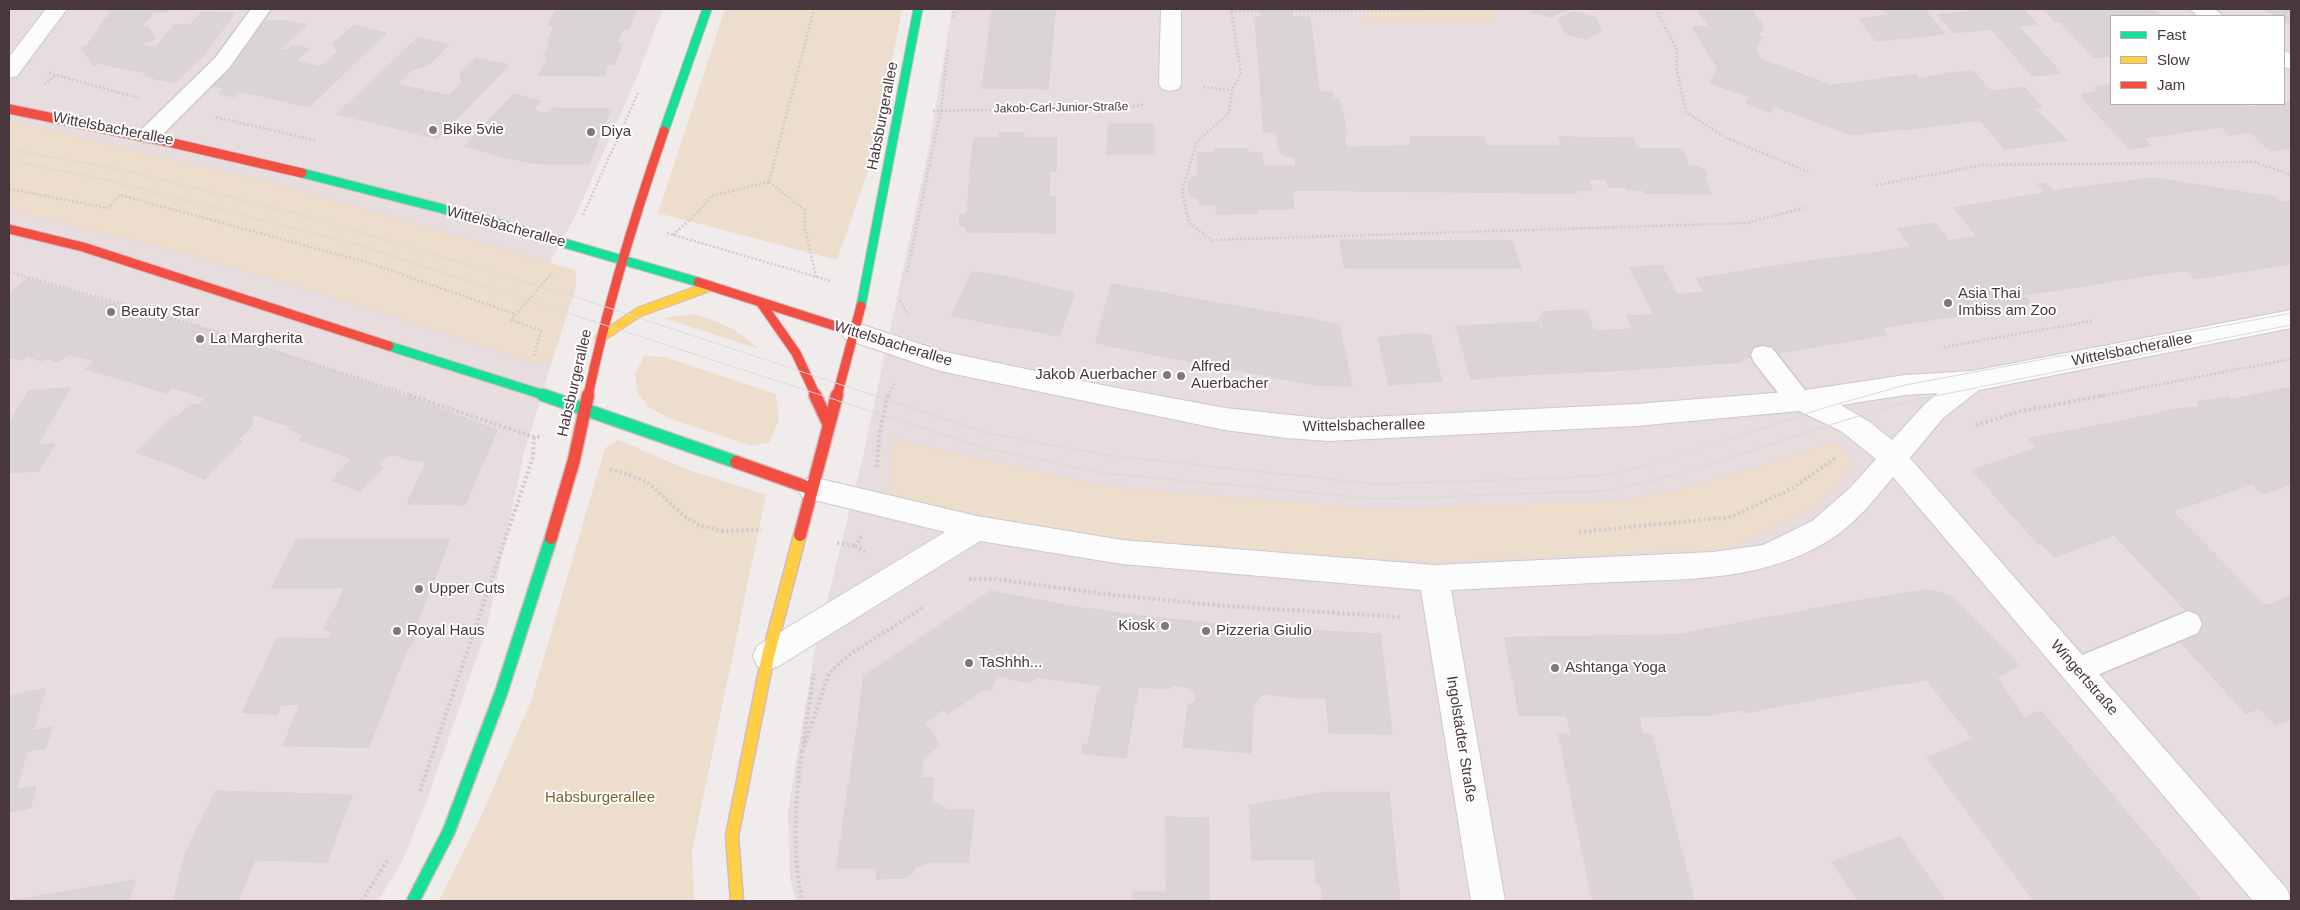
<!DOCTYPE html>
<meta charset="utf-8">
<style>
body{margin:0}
#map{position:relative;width:2300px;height:910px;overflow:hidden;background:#f1ecec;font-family:Arial,sans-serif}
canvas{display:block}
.frame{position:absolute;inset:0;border:10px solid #48373c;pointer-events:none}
.legend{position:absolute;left:2110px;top:15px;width:175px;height:90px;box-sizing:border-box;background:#fff;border:1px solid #b6afb1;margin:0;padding:6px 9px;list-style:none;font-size:15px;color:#48373c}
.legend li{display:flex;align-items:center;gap:10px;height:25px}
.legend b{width:25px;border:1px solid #b6afb1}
</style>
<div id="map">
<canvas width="2300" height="910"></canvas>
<div class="frame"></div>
<ul class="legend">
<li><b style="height:6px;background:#16e098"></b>Fast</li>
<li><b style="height:6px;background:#ffcf43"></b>Slow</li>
<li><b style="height:6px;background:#f24e42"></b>Jam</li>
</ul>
</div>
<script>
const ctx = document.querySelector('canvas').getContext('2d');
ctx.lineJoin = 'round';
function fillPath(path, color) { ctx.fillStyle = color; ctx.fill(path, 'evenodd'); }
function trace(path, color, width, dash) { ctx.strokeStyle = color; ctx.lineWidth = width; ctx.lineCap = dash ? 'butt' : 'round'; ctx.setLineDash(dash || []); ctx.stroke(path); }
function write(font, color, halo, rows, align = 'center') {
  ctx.font = font + ' Arial,sans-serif'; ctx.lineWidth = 4; ctx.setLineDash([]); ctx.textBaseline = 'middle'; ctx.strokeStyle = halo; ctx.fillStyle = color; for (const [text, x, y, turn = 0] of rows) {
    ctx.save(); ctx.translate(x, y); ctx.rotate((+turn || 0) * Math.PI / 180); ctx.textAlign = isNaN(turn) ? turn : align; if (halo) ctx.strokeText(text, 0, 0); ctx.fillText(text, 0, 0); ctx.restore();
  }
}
fillPath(new Path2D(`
 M9 9H663L637 77 575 217 550 262 577 280 524 453 486 631 426 803 401 864 378 901H9Z
 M952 9H2291V901H796L790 878 788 812 814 654 863 456 899 289 928 152ZM2111 16H2284V104H2111Z`), '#e7dcde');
fillPath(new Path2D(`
 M725 9H902L875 151 837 260 658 213Z
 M1374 9H1492L1495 23 1363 24V17Z
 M9 120 284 186 575 270 577 280 575 290 553 358 537 364 358 305 185 253 9 210Z
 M694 314C721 322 739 330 759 349L663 318Z
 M644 356 665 357 776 394 779 419 770 442 751 446 671 419 650 408 638 394 635 374Z
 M892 439 1109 487 1378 509 1617 501 1673 491 1759 467 1837 441 1851 458 1849 468 1832 491 1811 510 1726 549 1431 562 1123 541 890 501Z
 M618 440 683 468 766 495 692 851 694 901H439L482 814 531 701 605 448Z`), '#edddcc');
const building = new Path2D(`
 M113 9H170L164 12H154L148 20 104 21Z
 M556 9H637L629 29H623L617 43 547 42 554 26H548Z
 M992 9H1055L1054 26 990 25Z
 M1261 9H1292L1293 17 1262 16Z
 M1529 9H1567L1552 17 1530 12Z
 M1697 9H1751L1764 27 1758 36 1763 37 1756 47H1753L1759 55 1714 62 1692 27 1709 26Z
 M1883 9H1924L1945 34 1876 41 1859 19 1889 15Z
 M1998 9H2023L2037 24 1954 33 1938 15Z
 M2044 9H2151L2156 12 2056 22Z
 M2264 9H2291V11L2277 16Z
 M2291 11V24L2284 20V16H2277Z
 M202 12 235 13 202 57 174 83 144 76 147 73 130 70 155 48 174 25H190Z
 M1573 12 1595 17 1602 30 1587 39 1566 34 1558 20Z
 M2156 12 2163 16H2113Z
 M2111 16V56L2094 58 2060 22Z
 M1255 17H1310L1317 75 1260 74Z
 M146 20 141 28H149L155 39 141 44 155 48 130 70 100 63 94 66 81 48 87 46 104 21Z
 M262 21H288L307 25 280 49 287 50 293 45 309 49 257 95 239 92 234 97 219 94 224 88 208 85 232 63Z
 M355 25 386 33 309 107 257 95 296 61 320 67 337 52 333 44Z
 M990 25 1054 26 1052 46H988Z
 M2018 26 2061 73 2032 76 1991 29Z
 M418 38 449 44 429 65 413 69 397 84 423 90 386 126 337 114Z
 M551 42 617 43H623L614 65H608L604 76 539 75 547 57 544 56Z
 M988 46H1052L1050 67H985Z
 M1759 55 1761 59 1830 85 1852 83 1890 130 1852 135 1774 106 1770 112 1746 103 1750 97 1709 83 1718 69 1714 62Z
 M476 58 509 65 437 139 386 126 423 90 449 96 462 82 460 74Z
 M985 67H1050L1048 89 982 88Z
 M1973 71 1991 91 2024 87 2042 107 2034 108 2067 140 2005 149 1945 80 1957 78 1952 73Z
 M1952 73 1957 78 1945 80 1980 120 1901 130 1900 128 1890 130 1852 83 1916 74 1920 78Z
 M1260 74 1317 75 1319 92H1332L1333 99H1339L1347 133H1344L1346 148H1294L1295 158 1283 155 1279 149 1277 132H1264Z
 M2108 85 2111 86V104H2221L2250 132 2229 135 2221 127 2143 138 2151 146 2130 149 2082 98 2083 94 2097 92 2095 90 2097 86Z
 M514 94 540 101 533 110 546 114 506 158 465 146Z
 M2291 101V148L2270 151 2221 104H2242L2247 107 2284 104Z
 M552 108 611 109 589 164H540L506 158Z
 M1109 124H1154V154H1107Z
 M1000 133H1024V138H1057L1056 171H970L974 138H999Z
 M1410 137H1484L1486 146H1524L1535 193 1292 190 1290 166H1296L1294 148 1411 146Z
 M1559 137 1633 138 1637 149H1683L1689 166H1696L1705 171 1707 176 1704 175 1711 194 1644 193 1643 190H1627L1626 187H1608L1606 179H1588L1592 190H1575L1576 193H1535L1524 146H1562Z
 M1214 149H1248V153H1262L1263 166H1290L1294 209H1257V213L1217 214 1216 205H1199V200L1188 193V181L1198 174 1197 153H1214Z
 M970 171H1050L1049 196H969Z
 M2152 178H2154L2244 271 2195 279 2186 270 2140 277 2063 190Z
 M2154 178 2275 197 2280 203 2291 201V264L2244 271Z
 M2046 183 2054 192 2063 190 2140 277 2024 295 1954 208 2046 193 2038 184Z
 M969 196 1055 197V233L966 232V227L959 225 960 215 967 213Z
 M1935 223 1949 241 1911 247 1898 229Z
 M1977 237 2031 304 1931 320 1881 252Z
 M1340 240 1512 241 1521 268H1345Z
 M1881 252 1931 320 1882 328 1887 335 1837 343 1784 265Z
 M1784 265 1837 343 1739 359 1697 279Z
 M1662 266 1677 295H1673L1680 313 1654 314 1630 268Z
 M972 272 1004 276 1024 281 1005 326 952 316Z
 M27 279 92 298 23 360 9 357V295Z
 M1024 281 1075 293 1059 336 1005 326Z
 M1112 284 1201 300 1183 360 1096 343Z
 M1705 293 1741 362 1625 370 1610 330 1633 329 1627 316 1680 313 1673 295Z
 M92 298 148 313 95 361 68 354 58 362 46 358 42 361 28 356Z
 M1201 300 1293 316 1279 378 1183 360Z
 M1582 310 1587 312 1594 331 1610 330 1625 370 1538 374 1521 323 1539 322 1541 330 1544 329 1540 317 1544 312Z
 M148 313 225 335 167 393 86 369Z
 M1293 315 1339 325 1352 386 1316 385 1279 378Z
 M1521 323 1538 374 1471 379 1456 327Z
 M1412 334 1430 335 1442 381 1389 385 1378 338Z
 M225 335 282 354 172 465 136 452 174 416 177 417 190 405 200 404 205 398 172 387Z
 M282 354 342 374 290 426 255 415 251 419 253 425 238 440 242 441 205 479 172 465Z
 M342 374 410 398 352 459 300 440 304 435 288 429Z
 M70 388 38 444H55L39 471 9 473V425L28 391Z
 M2291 388V428L2254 395Z
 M2254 395 2291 428V484L2262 494 2175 410 2200 406 2197 402 2229 397 2231 400Z
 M410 398 449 412 405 459 393 454 385 458 378 465 383 467 360 491 332 480Z
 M2175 410 2252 484 2199 502 2117 422Z
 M449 412 497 430 465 505 407 504 426 462 405 459Z
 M2117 422 2199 502 2172 511 2266 606 2291 596V719L2275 725 2259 708 2246 714 2178 639 2203 629 2114 535 2054 557 2041 543 2038 544 1972 470 2037 448 2029 439Z
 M297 539H450L423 607H336L344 588H272Z
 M1924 590 1938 592 1953 597 2019 665 1997 678 2024 717 1973 739 1927 680 1886 686 1841 604Z
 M991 591 1075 607 1057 680 1039 677 1029 683 996 675 998 670 980 648 978 649 952 617Z
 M1841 604 1886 686 1744 713 1742 709 1709 715 1678 635Z
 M336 607H423L415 630 413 641 407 650 397 674 261 673 277 638 329 639 332 632 324 629Z
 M1075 607 1150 617 1126 758 1082 753 1083 745H1088L1098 691 1101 692 1102 686 1057 680Z
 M952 617 978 649 980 648 998 670 991 690 981 691 948 714 900 652Z
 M1150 617 1228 625 1220 750 1183 747 1188 705 1196 701 1195 694 1188 687 1172 685 1169 689 1138 687Z
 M1228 625 1303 630 1302 698 1263 694 1253 705 1251 753 1220 750Z
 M1303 630 1380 634 1392 734 1329 733 1326 698H1302Z
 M1678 635 1709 715 1639 717 1642 734H1571L1567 716 1519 715 1505 638Z
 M900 652 944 709 925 723 940 745 923 758 921 779 850 778 864 676Z
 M261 673 397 674 369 747 283 746 300 704 281 705 277 714 243 713Z
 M45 689 33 731 52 727 46 748 27 751 16 790 36 786 30 808 10 812 9 816V696Z
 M2041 711 2202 901H2034L1927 758Z
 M1559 734H1652L1694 901H1593Z
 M850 778H933L932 801 948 810H974L968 862H927L923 866H915L914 871 906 878 876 879 877 868H837Z
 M216 791 352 795 327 862 255 860 233 859 245 830 197 829Z
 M1325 792H1389L1398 885 1316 884 1315 859 1252 860 1249 806Z
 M1166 817 1209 818V901H1167Z
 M197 829 245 830 233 859 255 860 238 901H173L185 855Z
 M1900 837 1946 901H1858L1832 862Z
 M135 880 129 901H10Z
 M1321 884 1398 885 1400 901H1323Z
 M1133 892H1167V901H1133Z`);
fillPath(building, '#dbd4d5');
trace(building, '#dad1d3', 1);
const lane = new Path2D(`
 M251 9H271L229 68 156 141 148 143 140 141 137 136 140 131 215 58Z
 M1763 346 1772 348 1808 394 1812 401 1808 408 1799 411 1790 408 1754 362 1751 355 1754 348Z
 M2188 611 2198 615 2202 624 2198 633 2078 683 2068 679 2063 670 2068 661Z`);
const street = new Path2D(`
 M46 9H67L17 76 9 78V57Z
 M1161 9H1181V84L1178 89 1170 91 1162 89 1159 84Z
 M2190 9H2215L2223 16H2198Z
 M2284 51 2291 53V69L2284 67Z
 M2291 310V328L1979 390 1943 418 1910 458 2287 889 2291 901H2253L1893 477C1875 499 1855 524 1831 539 1766 581 1689 579 1614 582 1560 585 1505 587 1451 590L1505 901H1471L1421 590 1122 564 980 541 779 666 768 670 757 666 753 656 757 646 945 532 802 497 798 489 802 481 812 477 977 516 1122 540 1434 565 1713 552 1763 545 1812 521 1850 488 1876 459 1841 431 1799 411 1636 426 1328 441 1286 438 1225 430 940 371 845 339 841 332 845 325 854 322 941 351 1102 385 1225 408 1328 419 1636 404 1799 391 1905 375 1972 371ZM1938 393 1925 404 1892 440 1871 423 1841 405 1905 395Z`);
const fastFar1 = new Path2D(`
 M664 131 707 9
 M302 173 471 216 698 282
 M861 306 918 9
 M389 346 547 396`);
const fast = new Path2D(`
 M543 395 736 462
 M413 901 449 831 501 693 551 538`);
const slowFar1 = new Path2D(`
 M600 338 639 312 708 287`);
const slow = new Path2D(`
 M737 901 732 836 768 656 800 535`);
const jamFar1 = new Path2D(`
 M9 109 164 141 302 173
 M9 229 83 247 389 346
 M698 282 854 332
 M761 303 796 353 816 396
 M588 396C607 306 634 218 664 131
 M837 396 861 306`);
const jam = new Path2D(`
 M815 395 829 425
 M736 462 812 489
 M800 535 837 395
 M551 538 574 460 588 395`);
trace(lane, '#cec8c9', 3);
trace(street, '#cec8c9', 2);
trace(fastFar1, '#d4b9be', 11);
trace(fast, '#d4b9be', 15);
trace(slowFar1, '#d4b9be', 11);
trace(slow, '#d4b9be', 15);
trace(jamFar1, '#d4b9be', 11);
trace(jam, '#d4b9be', 15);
trace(new Path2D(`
 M1231 9 1241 73 1232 90
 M1656 9 1677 50V71L1686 112 1726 138 1809 172
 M1231 11 1422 10
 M953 17 955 9
 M49 73 139 98
 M44 84 55 76
 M1203 87 1232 90 1229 113 1197 142 1182 191 1189 223 1212 240 1746 223 1804 208
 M933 111 1140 106 1143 103
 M216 117 317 141
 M769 182 805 210V229L816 277
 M1876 185 1984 165 2254 162 2291 175
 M9 189 108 208 120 195 369 263 515 314
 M583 215 638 93
 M667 233 831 281
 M673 235 700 210 711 196 769 182 814 9
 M9 272 186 322 413 396
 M907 272 941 110 948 48
 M900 300 908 315
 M1944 347 2092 321
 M534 356 541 331 511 320 552 273
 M888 396 895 382
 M2100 396 2291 359`), '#d2cacc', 2.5, [2, 2]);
trace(new Path2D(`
 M409 395 534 437H540
 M1976 425 2021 411 2106 395
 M877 467 879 435 888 395
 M610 469 646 481 683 515 699 525 721 531 762 530
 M1579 532 1731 517 1791 489 1836 458
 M861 536 856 546 866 552
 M837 543 856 546
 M969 579H996L1096 593 1226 606 1400 617
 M803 744 814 674
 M802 751C795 802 792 851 802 901
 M802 752 829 673 849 655 924 607
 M420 791 533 457 534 437
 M362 901 388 859`), '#d2cacc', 4, [2.5, 2.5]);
fillPath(lane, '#fdfcfc');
fillPath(street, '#fdfcfc');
trace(fastFar1, '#16e098', 9);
trace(fast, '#16e098', 12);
trace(slowFar1, '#ffcf43', 9);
trace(slow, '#ffcf43', 12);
trace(jamFar1, '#f24e42', 9);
trace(jam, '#f24e42', 12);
trace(new Path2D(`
 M9 149 122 170 309 217 582 299 987 433 1106 455 1375 484 1566 478 1612 474 1648 465 1824 408 1905 385 2291 313
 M9 161 107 180 358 245 984 448 1103 473 1378 499 1600 491C1648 485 1694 469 1740 454 1798 435 1856 416 1915 400L2291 325`), '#dad9d9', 1);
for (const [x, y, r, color] of [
 [433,130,5,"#83767a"],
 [591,132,5,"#83767a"],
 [1948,303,5,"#83767a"],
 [111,312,5,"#83767a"],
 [200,339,5,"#83767a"],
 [1167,375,5,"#83767a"],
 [1181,376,5,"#83767a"],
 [419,589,5,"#83767a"],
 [1165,626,5,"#83767a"],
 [397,631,5,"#83767a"],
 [1206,631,5,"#83767a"],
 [969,663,5,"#83767a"],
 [1555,668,5,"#83767a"]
]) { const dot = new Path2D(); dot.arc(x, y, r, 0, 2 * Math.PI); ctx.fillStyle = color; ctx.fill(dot); trace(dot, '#fff', 2); }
write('12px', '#48373c', '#fff', [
 ["Jakob-Carl-Junior-Straße",1061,108,-1]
]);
write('15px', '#48373c', '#fff', [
 ["Habsburgerallee",883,116,-79],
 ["Wittelsbacherallee",113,129,11],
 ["Wittelsbacherallee",506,227,15],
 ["Wittelsbacherallee",893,344,17],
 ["Wittelsbacherallee",2132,350,-11],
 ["Habsburgerallee",575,383,-77],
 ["Wittelsbacherallee",1364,426,-1],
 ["Wingertstraße",2084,678,49],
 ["Ingolstädter Straße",1461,739,81]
]);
write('15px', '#48373c', '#fff', [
 ["Bike 5vie",443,130],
 ["Diya",601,132],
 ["Asia Thai",1958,294],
 ["Imbiss am Zoo",1958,311],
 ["Beauty Star",121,312],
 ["La Margherita",210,339],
 ["Alfred",1191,367],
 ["Auerbacher",1191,384],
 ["Jakob Auerbacher",1157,375,"right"],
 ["Upper Cuts",429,589],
 ["Kiosk",1155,626,"right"],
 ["Royal Haus",407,631],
 ["Pizzeria Giulio",1216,631],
 ["TaShhh...",979,663],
 ["Ashtanga Yoga",1565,668]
], 'left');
write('15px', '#7b6429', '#fff', [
 ["Habsburgerallee",600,798]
]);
</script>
